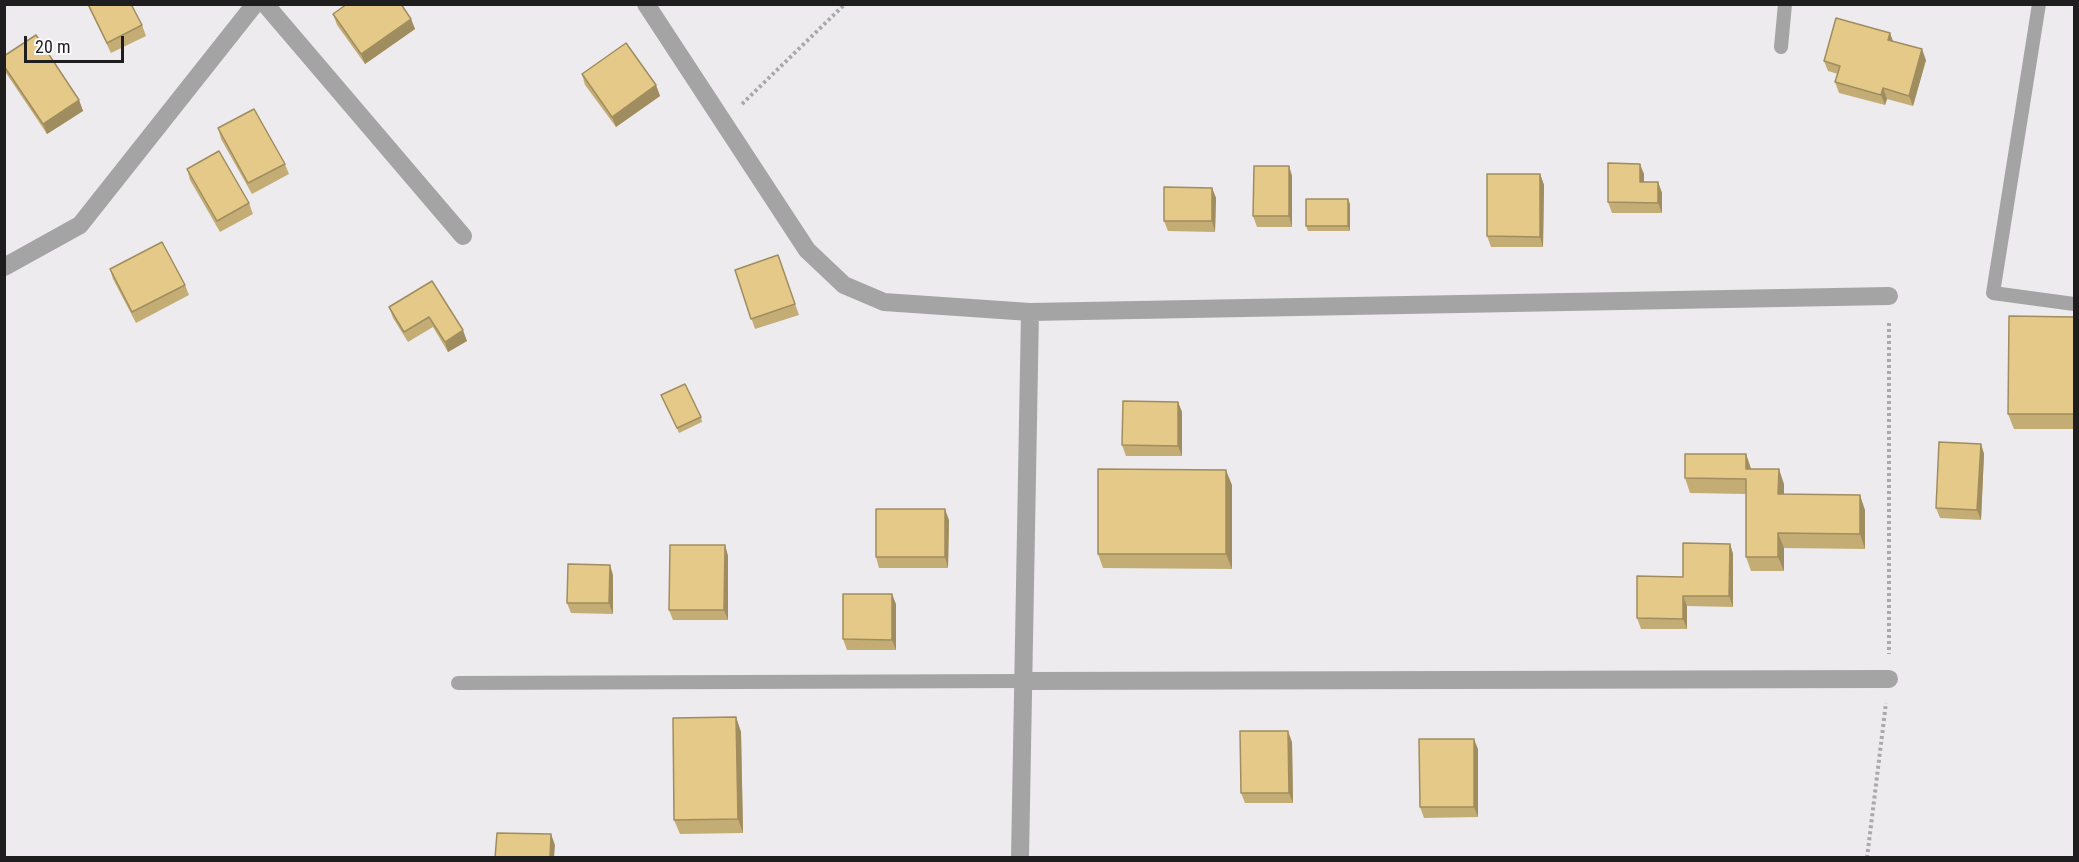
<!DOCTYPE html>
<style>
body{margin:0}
#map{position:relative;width:2079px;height:862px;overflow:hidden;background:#edebee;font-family:"Roboto Condensed",sans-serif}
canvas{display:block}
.frame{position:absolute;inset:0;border:6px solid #1e1e1f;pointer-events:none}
.scale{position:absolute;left:24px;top:36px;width:100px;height:27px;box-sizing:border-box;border:3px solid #1e1e1f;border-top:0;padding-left:8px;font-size:18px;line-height:21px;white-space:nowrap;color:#1e1e1f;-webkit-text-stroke:4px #fbf9fb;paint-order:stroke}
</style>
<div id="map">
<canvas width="2079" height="862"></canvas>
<div class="frame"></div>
<div class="scale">20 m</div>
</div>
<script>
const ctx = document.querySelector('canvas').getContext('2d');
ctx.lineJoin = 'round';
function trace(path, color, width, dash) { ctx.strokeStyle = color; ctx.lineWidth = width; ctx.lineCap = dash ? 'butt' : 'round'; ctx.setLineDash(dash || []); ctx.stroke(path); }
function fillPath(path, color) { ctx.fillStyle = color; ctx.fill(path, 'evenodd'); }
trace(new Path2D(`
 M742 104 845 4
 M1889 323V654
 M1867 858 1886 703`), '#a9a8aa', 4, [3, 3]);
trace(new Path2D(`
 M2039 4 1993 293 2074 304
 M1781 47 1785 4
 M458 683 1023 681`), '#a5a4a5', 14);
trace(new Path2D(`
 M265 4 463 236
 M646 4 807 250 844 285 884 302 1030 312 1889 296
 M4 267 80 225 255 4
 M1023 681 1889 679
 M1020 858 1030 312`), '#a5a4a5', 18);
fillPath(new Path2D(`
 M87 4H131L142 25 146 36 111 53Z
 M333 14 411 19 415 29 365 64 337 25Z
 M1890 33 1893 42 1926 60 1913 106 1887 99 1885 105 1839 93 1835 82 1838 74 1828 71 1824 61Z
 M4 56 79 100 83 111 47 134 4 70Z
 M582 74 656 85 660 96 616 127 585 85Z
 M218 128 285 164 289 174 252 194 221 139Z
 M1289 166 1292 176V227H1257L1253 216Z
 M187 169 249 203 253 214 220 232 190 180Z
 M1540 174 1544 185 1543 247H1491L1487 236Z
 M1644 174V182H1658L1662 193V213H1612L1608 202Z
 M1212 188 1216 198 1215 232 1168 231 1164 221Z
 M1350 204V231H1308L1306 226Z
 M778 255 799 315 755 329 735 270Z
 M110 269 185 285 189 295 136 323 113 279Z
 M432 281 467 341 448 352 433 327 408 342 393 318 389 307Z
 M2074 317V429H2014L2008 414Z
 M661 395 701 417 702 422 679 433Z
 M1178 402 1182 412V456H1126L1122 445Z
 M1981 444 1984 454 1981 520 1940 518 1936 508Z
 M1746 454 1751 469 1784 484V494L1865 510V549L1784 548V571H1751L1746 557V494L1690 493 1685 478Z
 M1232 485V569L1103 568 1098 554Z
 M949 520 948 568H879L876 557Z
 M1730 544 1733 554V607L1687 606V629H1641L1637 618 1683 577Z
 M725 545 728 556V620H673L669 610Z
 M613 575V614L571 613 567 603Z
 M896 604V650H847L843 639Z
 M736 717 741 732 743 833 680 834 674 820Z
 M1292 742 1293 803H1245L1241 793Z
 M1478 749V817L1424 818 1420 807Z`), '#c4ad75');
fillPath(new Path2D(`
 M411 19 415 29 365 64 361 54Z
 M1890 33 1894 44 1888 40Z
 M1922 49 1926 60 1913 106 1909 96Z
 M656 85 660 96 616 127 612 117Z
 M1883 88 1887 99 1885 105 1881 95Z
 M79 100 83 111 47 134 43 124Z
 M1640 164 1644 174V193L1640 182Z
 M1289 166 1292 176V227L1289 216Z
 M1540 174 1544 185 1543 247 1540 237Z
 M1658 182 1662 193V213L1658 203Z
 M1212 188 1216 198 1215 232 1212 221Z
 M1348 199 1350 204V231L1348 226Z
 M463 330 467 341 448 352 445 342Z
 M1178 402 1182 412V456L1178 446Z
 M1981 444 1984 454 1981 520 1977 510Z
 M1746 454 1751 469H1746Z
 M1779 469 1784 484V509L1778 494Z
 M1226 470 1232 485V569L1226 554Z
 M1860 495 1865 510V549L1860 534Z
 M945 509 949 520 948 568 945 557Z
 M1778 533 1784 548V571L1778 557Z
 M1730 544 1733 554V607L1729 596Z
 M725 545 728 556V620L724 610Z
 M610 565 613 575V614L609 603Z
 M892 594 896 604V650L892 640Z
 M1683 596 1687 606V629L1683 619Z
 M736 717 741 732 743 833 738 819Z
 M1288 731 1292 742 1293 803 1289 793Z
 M1474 739 1478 749V817L1474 807Z
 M551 834 555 845 554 858H550Z`), '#a08d5f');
const building = new Path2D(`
 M88 4H131L142 25 107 43Z
 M347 4H401L411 19 361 54 333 14Z
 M1836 18 1890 33 1888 40 1922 49 1909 96 1883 88 1881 95 1835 82 1840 66 1824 61Z
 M36 35 79 100 43 124 4 66V56Z
 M626 43 656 85 612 117 582 74Z
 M254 109 285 164 248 183 218 128Z
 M219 151 249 203 217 221 187 169Z
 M1608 163 1640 164V182H1658V203L1608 202Z
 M1254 166H1289V216H1253Z
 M1487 174H1540V237L1487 236Z
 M1164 187 1212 188V221H1164Z
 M1306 199H1348V226H1306Z
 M162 242 185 285 132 312 110 269Z
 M778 255 795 304 751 319 735 270Z
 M432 281 463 330 445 342 429 317 404 332 389 307Z
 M2009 316 2074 317V414H2008Z
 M685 384 701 417 677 428 661 395Z
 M1123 401 1178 402V446L1122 445Z
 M1939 442 1981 444 1977 510 1936 508Z
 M1685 454H1746V469H1779L1778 494 1860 495V534L1778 533V557H1746V479L1685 478Z
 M1098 469 1226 470V554H1098Z
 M876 509H945V557H876Z
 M1683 543 1730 544 1729 596H1683V619L1637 618V576L1683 577Z
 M670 545H725L724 610H669Z
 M568 564 610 565 609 603H567Z
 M843 594H892V640L843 639Z
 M736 717 738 819 674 820 673 718Z
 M1240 731H1288L1289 793H1241Z
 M1419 739H1474V807H1420Z
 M497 833 551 834 550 858H495Z`);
fillPath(building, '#e4c988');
trace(building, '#a08d5f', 1.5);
</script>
